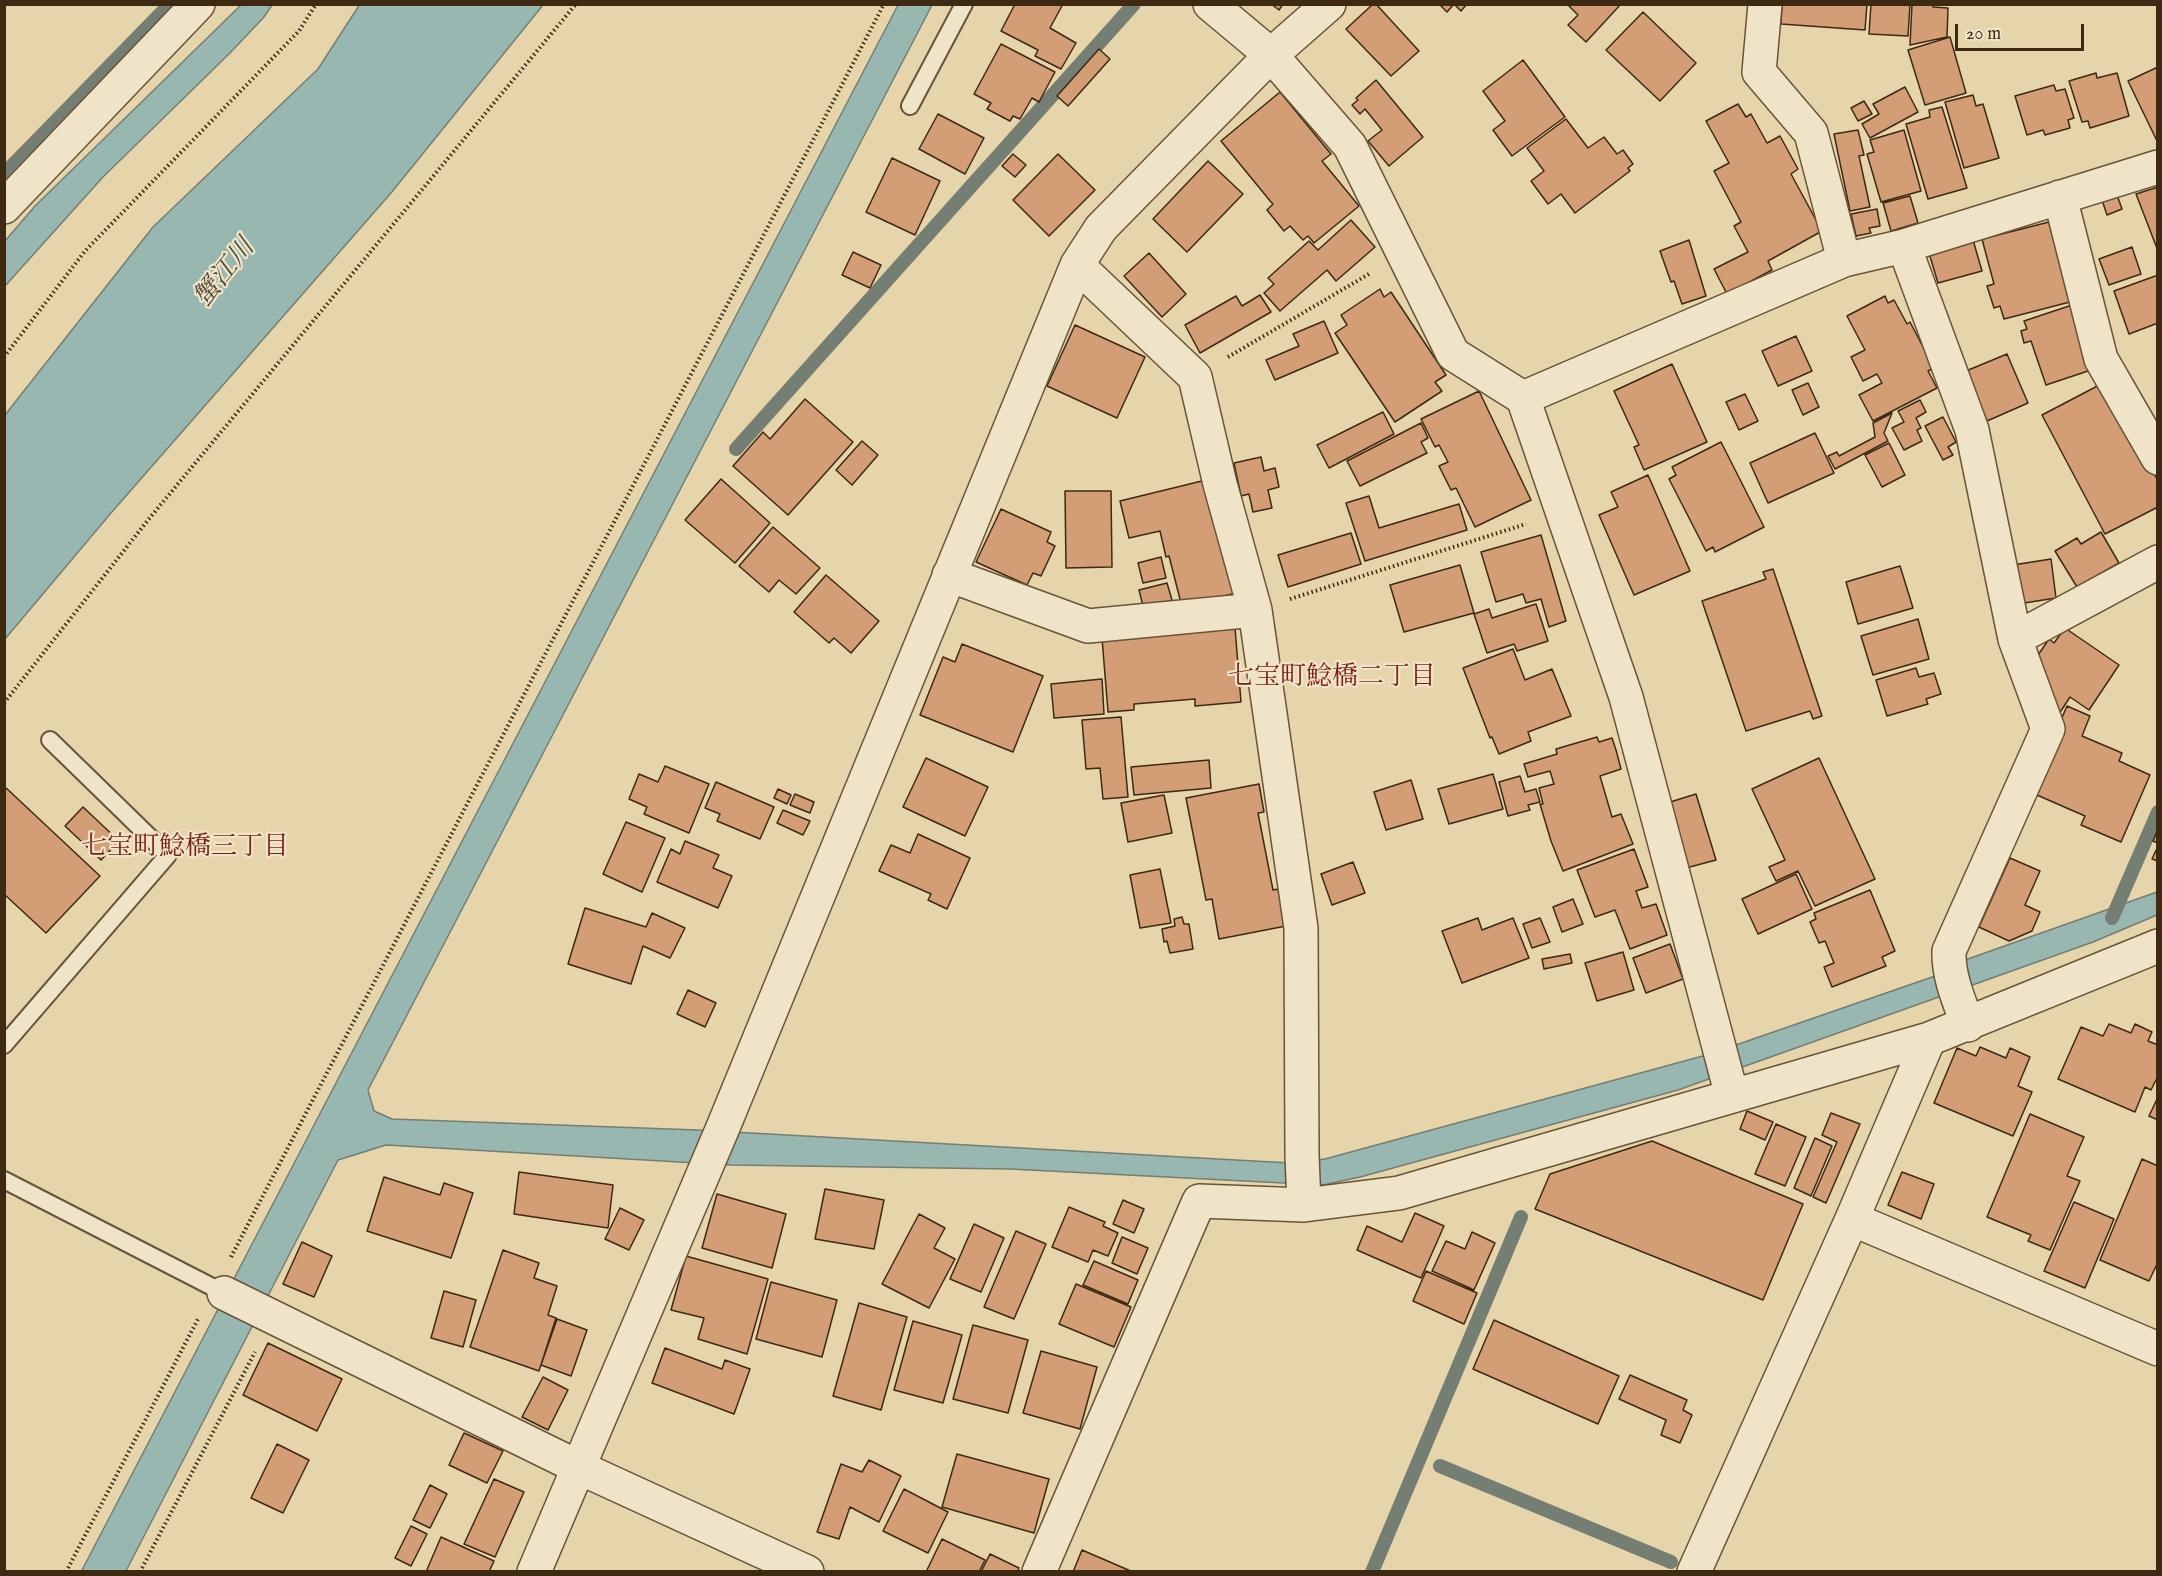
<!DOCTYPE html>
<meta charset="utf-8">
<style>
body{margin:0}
#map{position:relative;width:2162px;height:1576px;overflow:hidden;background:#e6d4aa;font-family:"IM FELL English",serif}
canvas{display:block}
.frame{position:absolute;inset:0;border:6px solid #3e2913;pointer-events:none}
.scale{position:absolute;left:1955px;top:24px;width:129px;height:27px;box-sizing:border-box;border:3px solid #3e2913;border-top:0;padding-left:8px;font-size:18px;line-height:21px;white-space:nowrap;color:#3e2913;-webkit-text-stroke:4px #efe3c8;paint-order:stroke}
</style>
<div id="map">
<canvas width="2162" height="1576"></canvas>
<div class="frame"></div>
<div class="scale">20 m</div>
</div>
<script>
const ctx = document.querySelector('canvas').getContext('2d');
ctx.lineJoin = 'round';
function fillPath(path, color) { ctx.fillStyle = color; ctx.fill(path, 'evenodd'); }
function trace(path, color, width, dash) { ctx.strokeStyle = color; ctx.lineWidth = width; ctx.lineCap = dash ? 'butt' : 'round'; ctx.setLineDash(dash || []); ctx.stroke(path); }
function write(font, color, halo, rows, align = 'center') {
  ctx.font = font + ' "IM FELL English","Noto Serif JP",serif'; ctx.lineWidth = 4.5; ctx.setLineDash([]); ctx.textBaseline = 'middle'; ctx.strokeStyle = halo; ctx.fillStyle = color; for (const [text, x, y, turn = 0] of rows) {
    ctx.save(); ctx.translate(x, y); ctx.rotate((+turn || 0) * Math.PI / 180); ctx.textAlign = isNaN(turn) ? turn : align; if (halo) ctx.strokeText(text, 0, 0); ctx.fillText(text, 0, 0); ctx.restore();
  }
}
const water = new Path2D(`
 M360 4 543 5 391 193 111 513 5 639V415L153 227 318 69Z
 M241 5H272L264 17 230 53 103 177 5 286V241L35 206Z
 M898 5H932L368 1090 374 1111 392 1119 697 1130 1290 1163 1325 1159 1710 1054 1938 975 1965 960 2157 892V915L2093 942 1678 1090 1360 1177 1323 1185 1010 1169 731 1165 386 1145 338 1160 126 1571 81 1572Z`);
fillPath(water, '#98b7b1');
trace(water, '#747e72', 1.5);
trace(new Path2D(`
 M4 174 170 4
 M736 449 1134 4
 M2112 918 2158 812
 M1440 1466 1671 1562
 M1372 1572 1521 1217`), '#747e72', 14);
const building = new Path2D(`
 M1015 4H1063L1050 28 1076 43 1061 69 1035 56 1038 50 1001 31Z
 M1271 4H1283L1279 10Z
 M1373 4H1376L1419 51 1391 76 1346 29Z
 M1439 4H1454L1447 12Z
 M1454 4H1467L1461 11Z
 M1567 4H1621L1586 42 1568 25 1578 15Z
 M1782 4H1867L1865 30 1781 24Z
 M1871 4H1910L1908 36 1869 34Z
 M1912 4H1933V7L1948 8 1947 37 1910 45Z
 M1643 12 1696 63 1660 101 1606 50Z
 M1950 37 1966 93 1925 105 1908 50Z
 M1001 44 1055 72 1039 102 1032 98 1020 119 1013 116 1010 121 987 109 991 103 974 94Z
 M1099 49 1110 59 1068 106 1057 96Z
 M1523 60 1565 117 1512 156 1493 130 1505 121 1483 91Z
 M2158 67V143L2128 81Z
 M2096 73 2097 78 2117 73 2129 116 2090 128 2088 121 2082 122 2069 81Z
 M1376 80 1423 137 1389 166 1368 141 1382 130 1365 109 1360 114 1352 105 1358 100 1356 98Z
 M2054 85 2056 91 2065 89 2074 118 2068 120 2070 128 2045 135 2043 130 2027 135 2015 96Z
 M1905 87 1918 112 1870 138 1862 124 1879 114 1873 104Z
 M1280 92 1331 154 1322 161 1359 206 1314 243 1308 236 1303 240 1290 226 1284 231 1267 210 1273 204 1271 202 1221 141Z
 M1973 95 1976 106 1983 104 1999 158 1964 168 1945 102Z
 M1864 101 1872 114 1858 121 1851 108Z
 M1738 104 1746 117 1751 114 1767 143 1780 136 1798 169 1791 174 1822 231 1768 261 1772 270 1727 294 1714 269 1748 252 1734 226 1741 222 1714 171 1729 163 1706 121Z
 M1942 107 1967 188 1928 199 1906 124 1930 117 1929 110Z
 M938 114 984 138 965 174 919 149Z
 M1566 119 1588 148 1604 137 1617 154 1623 150 1633 164 1628 168 1630 171 1575 213 1561 194 1548 204 1531 181 1544 171 1527 148Z
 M1858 130 1864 155 1859 156 1870 207 1850 211 1834 134Z
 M1904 130 1921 191 1881 202 1867 154 1874 152 1870 140Z
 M1013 154 1026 165 1015 177 1002 166Z
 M1058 154 1095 190 1049 236 1013 200Z
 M892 158 940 181 915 235 866 212Z
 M1208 161 1243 194 1187 252 1153 219Z
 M2158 187V251L2136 194Z
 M2117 195 2122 209 2107 215 2102 200Z
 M1910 196 1918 223 1891 231 1883 203Z
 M1877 209 1880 226 1869 228 1871 233 1856 236 1851 214Z
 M1351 220 1375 247 1336 281 1327 270 1280 311 1264 293 1274 284 1268 278 1309 241 1318 250Z
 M2049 222 2070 302 2004 319 2000 306 1994 308 1987 286 1994 284 1982 239Z
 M1689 240 1706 296 1682 304 1674 281 1671 282 1660 251Z
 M1973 240 1982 271 1938 283 1929 253Z
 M2132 247 2141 274 2109 285 2099 259Z
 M853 252 881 265 870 288 842 275Z
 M1149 253 1186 294 1162 317 1124 276Z
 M2158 275V323L2129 334 2114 291Z
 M1380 289 1384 297 1391 292 1446 375 1435 382 1442 391 1395 422 1335 333 1347 325 1341 315Z
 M1260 295 1271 312 1200 353 1185 325 1236 296 1242 306Z
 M1885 296 1888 303 1894 300 1907 324 1910 322 1934 368 1928 371 1937 388 1873 421 1859 395 1882 383 1877 374 1863 381 1851 357 1865 350 1847 316Z
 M2072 305 2094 369 2046 385 2031 341 2024 343 2021 331 2027 329 2024 321Z
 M1324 321 1338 353 1275 380 1266 360 1299 346 1293 334Z
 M1075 325 1145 357 1117 418 1047 386Z
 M1796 336 1812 371 1778 386 1762 351Z
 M2007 354 2028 403 1987 421 1966 371Z
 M1672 364 1707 442 1644 470 1634 447 1639 445 1614 391Z
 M2105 382 2158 481V507L2105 534 2042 415Z
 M1808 383 1819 407 1803 415 1792 390Z
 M1479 391 1531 500 1475 527 1456 488 1451 490 1439 466 1448 462 1439 445 1435 447 1421 419Z
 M1745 394 1758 421 1739 430 1726 402Z
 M805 399 853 442 788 515 733 466 763 432 770 439Z
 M1920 400 1926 412 1916 418 1921 428 1917 430 1922 441 1904 450 1892 428 1904 422 1898 411Z
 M1383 412 1394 434 1329 468 1317 445Z
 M1892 413 1884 433 1888 441 1835 469 1828 456 1837 452 1839 456 1875 437 1873 423Z
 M1943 417 1956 442 1948 447 1953 455 1943 460 1925 426Z
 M1421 423 1428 438 1421 442 1427 453 1360 486 1347 461Z
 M1815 433 1834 473 1768 503 1750 463Z
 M862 441 878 455 852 485 836 470Z
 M1721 442 1764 527 1715 552 1713 547 1706 551 1669 479 1676 475 1672 467Z
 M1889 443 1905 475 1882 487 1865 455Z
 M1261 457 1264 471 1275 468 1279 487 1268 490 1272 508 1253 512 1249 494 1241 496 1234 463Z
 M1648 475 1690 571 1634 595 1599 515 1618 507 1611 492Z
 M721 479 770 523 735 563 685 520Z
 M1210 479 1236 593 1182 607 1169 556 1166 557 1160 531 1129 538 1120 501Z
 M1065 491H1111L1112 567 1066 568Z
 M1369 496 1379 528 1459 504 1467 530 1365 561 1346 503Z
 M1001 509 1051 532 1047 542 1055 546 1041 576 1033 573 1027 585 976 562Z
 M773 527 820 568 796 594 779 580 769 592 739 566Z
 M2101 532 2119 563 2077 587 2055 551 2077 538 2081 544Z
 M1351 533 1361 564 1288 587 1278 555Z
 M1541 535 1566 621 1549 627 1541 599 1526 603 1523 594 1496 602 1481 552Z
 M1161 557 1166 578 1143 583 1138 563Z
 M2051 559 2056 598 2018 604 2013 565Z
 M1460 565 1474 613 1404 632 1390 585Z
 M1900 566 1913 608 1858 624 1846 582Z
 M1773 569 1822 716 1813 719 1810 711 1746 731 1702 601 1766 579 1763 572Z
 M826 575 879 621 851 653 834 638 829 643 794 612Z
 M1167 583 1174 607 1145 614 1139 590Z
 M1536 604 1548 641 1517 651 1514 644 1487 653 1474 614 1489 609 1492 618Z
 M1918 619 1929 659 1873 675 1861 636Z
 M1235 628 1241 702 1195 706V699L1134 704V710L1108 712 1102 638Z
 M2065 628 2119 665 2089 710 2070 697 2057 717 2034 661 2049 639 2054 643Z
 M962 644 1043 676 1013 752 920 715 943 657 955 662Z
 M1513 649 1525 680 1552 669 1571 716 1528 732 1531 741 1499 754 1492 737 1490 738 1463 668Z
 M1916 668 1919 677 1934 673 1941 694 1926 699 1928 704 1887 716 1876 680Z
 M1102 679 1104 714 1054 718 1051 684Z
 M2067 706 2090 716 2082 736 2122 753 2119 761 2150 775 2121 842 2081 825 2085 816 2030 792Z
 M1121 717 1128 797 1103 799 1100 768 1086 769 1082 720Z
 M1597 737 1599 742 1612 738 1616 750 1621 769 1600 776 1612 817 1621 814 1633 844 1563 871 1551 841 1540 804H1543L1539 788 1554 784 1550 771 1528 777 1524 764 1557 754 1556 749Z
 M926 758 988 787 965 836 903 807Z
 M1819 758 1875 879 1815 906 1798 871 1776 881 1769 867 1785 860 1752 789Z
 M1209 760 1211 788 1134 795 1131 767Z
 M665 766 709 784 689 833 644 814 647 807 629 799 639 774 658 782Z
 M1493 774 1503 809 1449 824 1438 789Z
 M1520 776 1525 792 1536 789 1540 802 1528 805 1530 810 1508 816 1499 782Z
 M1411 780 1423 819 1386 830 1374 792Z
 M716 782 774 807 760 839 717 821 720 814 705 808Z
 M1259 784 1264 812 1258 813 1273 890 1278 889 1286 926 1219 939 1212 899 1206 900 1186 798Z
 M4 786 100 876 46 933 4 894Z
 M778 789 791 795 787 804 774 798Z
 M795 794 814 802 810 813 790 805Z
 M1696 794 1716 860 1686 868 1667 803Z
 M1164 795 1172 833 1128 842 1121 803Z
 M83 807 119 841 101 860 65 826Z
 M783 810 810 821 803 835 777 823Z
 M626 822 665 838 642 892 603 874Z
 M2158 829V843L2153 841Z
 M918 834 970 858 947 909 928 900 931 894 879 871 891 845 910 853Z
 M685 841 719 855 713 868 732 876 718 908 657 882 671 849 680 854Z
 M2158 846V861L2152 859Z
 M1634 849 1648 887 1636 891 1642 908 1656 904 1667 935 1630 949 1615 910 1595 917 1577 870Z
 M2010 858 2040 871 2025 905 2040 912 2032 931 2009 941 1979 927Z
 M1353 862 1365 893 1332 905 1321 874Z
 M1160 869 1171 923 1140 928 1130 875Z
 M1796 874 1812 909 1758 934 1742 899Z
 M1870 890 1895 951 1882 957 1886 966 1832 987 1824 967 1834 963 1825 941 1819 943 1810 922 1816 919 1814 913Z
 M1573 899 1583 924 1562 932 1553 907Z
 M585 908 646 927 652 913 685 928 670 958 643 946 631 984 568 964Z
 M1182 917 1184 924H1189L1193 949 1170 953 1167 941 1164 942 1162 929 1175 926 1174 919Z
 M1478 918 1482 930 1513 918 1529 958 1462 983 1442 931Z
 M1540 918 1550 942 1532 948 1523 924Z
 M1670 944 1683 979 1646 993 1633 958Z
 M1623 952 1634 990 1597 1001 1585 963Z
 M1570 954 1572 963 1544 969 1542 959Z
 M688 990 716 1003 705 1027 677 1014Z
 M2109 1024 2131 1033 2135 1024 2152 1032 2148 1041 2158 1045V1076L2151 1090 2145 1087 2135 1112 2058 1079 2081 1027 2103 1036Z
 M1980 1047 2006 1058 2010 1048 2030 1057 2018 1086 2032 1092 2013 1136 1934 1103 1957 1048 1976 1056Z
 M2158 1097V1120L2149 1116Z
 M1747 1111 1773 1122 1765 1140 1740 1129Z
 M1831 1113 1860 1124 1826 1203 1813 1197 1837 1142 1822 1135Z
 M2030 1114 2084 1137 2067 1176 2080 1181 2050 1250 2028 1241 2031 1235 1987 1217Z
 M1776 1124 1806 1137 1785 1186 1755 1174Z
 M1815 1138 1832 1146 1811 1196 1794 1188Z
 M1652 1141 1803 1204 1763 1300 1535 1209 1550 1174Z
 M2142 1159 2158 1166V1262L2149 1281 2100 1260Z
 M519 1172 613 1185 608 1228 514 1214Z
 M1902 1172 1934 1184 1921 1219 1888 1205Z
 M384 1177 440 1195 444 1183 473 1193 451 1258 367 1231Z
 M825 1189 884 1200 874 1249 815 1239Z
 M717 1194 786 1214 772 1268 702 1248Z
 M1123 1200 1144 1209 1134 1233 1113 1224Z
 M2074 1202 2114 1219 2085 1288 2044 1271Z
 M1069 1207 1105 1222 1103 1226 1118 1233 1108 1256 1093 1250 1088 1262 1052 1247Z
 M620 1208 644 1220 629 1250 605 1239Z
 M1415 1213 1444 1226 1421 1278 1357 1250 1367 1226 1402 1242Z
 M919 1214 945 1228 934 1248 955 1259 929 1308 882 1284Z
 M974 1224 1004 1238 981 1292 950 1279Z
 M1016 1231 1046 1244 1014 1319 984 1307Z
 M1472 1232 1495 1243 1474 1290 1432 1271 1446 1241 1465 1249Z
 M1122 1237 1148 1248 1137 1274 1112 1263Z
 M302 1242 332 1256 314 1297 283 1284Z
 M503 1250 539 1263 534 1278 557 1286 548 1315 556 1318 539 1371 470 1347Z
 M686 1256 768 1279 747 1354 698 1339 704 1318 671 1310Z
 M1094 1261 1138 1280 1128 1304 1083 1285Z
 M1426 1271 1477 1293 1464 1324 1413 1301Z
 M771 1282 837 1300 822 1357 756 1339Z
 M1076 1284 1131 1307 1114 1347 1059 1324Z
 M444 1291 476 1300 463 1347 431 1338Z
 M859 1303 907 1317 881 1410 833 1396Z
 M557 1319 587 1330 571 1376 541 1365Z
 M1494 1320 1619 1376 1598 1424 1473 1369Z
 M913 1321 962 1335 943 1403 894 1390Z
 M973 1325 1028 1340 1008 1413 953 1399Z
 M268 1343 342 1379 317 1431 243 1395Z
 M665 1348 722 1369 725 1360 750 1369 734 1414 652 1383Z
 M1041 1351 1097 1367 1080 1429 1023 1413Z
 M1630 1375 1687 1400 1683 1410 1692 1415 1680 1443 1661 1435 1666 1420 1619 1399Z
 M543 1377 568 1390 548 1430 522 1417Z
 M464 1433 503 1451 487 1483 449 1465Z
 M277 1444 309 1460 283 1513 251 1498Z
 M957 1454 1049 1479 1034 1533 942 1507Z
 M869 1460 901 1476 879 1522 850 1507 839 1539 817 1532 841 1464 862 1472Z
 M494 1479 524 1492 495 1557 464 1544Z
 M430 1485 447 1494 430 1528 413 1520Z
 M904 1489 948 1512 928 1553 883 1531Z
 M411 1526 427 1534 411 1566 395 1558Z
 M441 1537 494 1561 489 1572H426Z
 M942 1539 985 1560 979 1572H926Z
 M1082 1550 1133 1572H1073Z
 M990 1554 1019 1568 1017 1572H981Z`);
fillPath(building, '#d39d76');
trace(building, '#3e2913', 1.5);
const service = new Path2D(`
 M910 106 964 4
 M4 1045 168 855 50 740
 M4 1180 224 1293`);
const minor = new Path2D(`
 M1210 4 1271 55 1350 146 1453 354 1523 398 1626 697 1732 1096
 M1765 4 1759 72 1811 133 1844 260
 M2060 197 2101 359 2158 458
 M4 207 198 4
 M1904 246 1972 430 2015 639 2048 729 1949 951C1948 976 1959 1001 1968 1025
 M1077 265 1195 377 1220 484 1255 610 1301 928 1302 1155 1304 1205
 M1523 398 1844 260 1904 246 2158 167
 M949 575 1088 626 1255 610
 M2015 639 2158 562
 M1852 1219 2158 1349
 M224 1293 578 1467 807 1572
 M534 1572 724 1125 1077 265 1101 228 1271 55 1329 4
 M1039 1572 1199 1201 1304 1205 1399 1193 1929 1039 2158 946
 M1694 1572 1852 1219 1929 1039`);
trace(service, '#685439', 20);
trace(minor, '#685439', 36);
trace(new Path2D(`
 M4 357 85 251 299 31 316 4
 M1228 357 1369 274
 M1290 599 1526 524
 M4 703 148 520 576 4
 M231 1257 884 4
 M66 1572 198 1319
 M140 1572 255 1352`), '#3e2913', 4, [1.5, 3]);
trace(service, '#efe3c8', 16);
trace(minor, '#efe3c8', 33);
write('italic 26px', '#544c3a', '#efe3c8', [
 ["蟹江川",226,274,-51]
]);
write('26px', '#7a1f14', '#efe3c8', [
 ["七宝町鯰橋二丁目",1332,679],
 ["七宝町鯰橋三丁目",185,849]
]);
</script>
